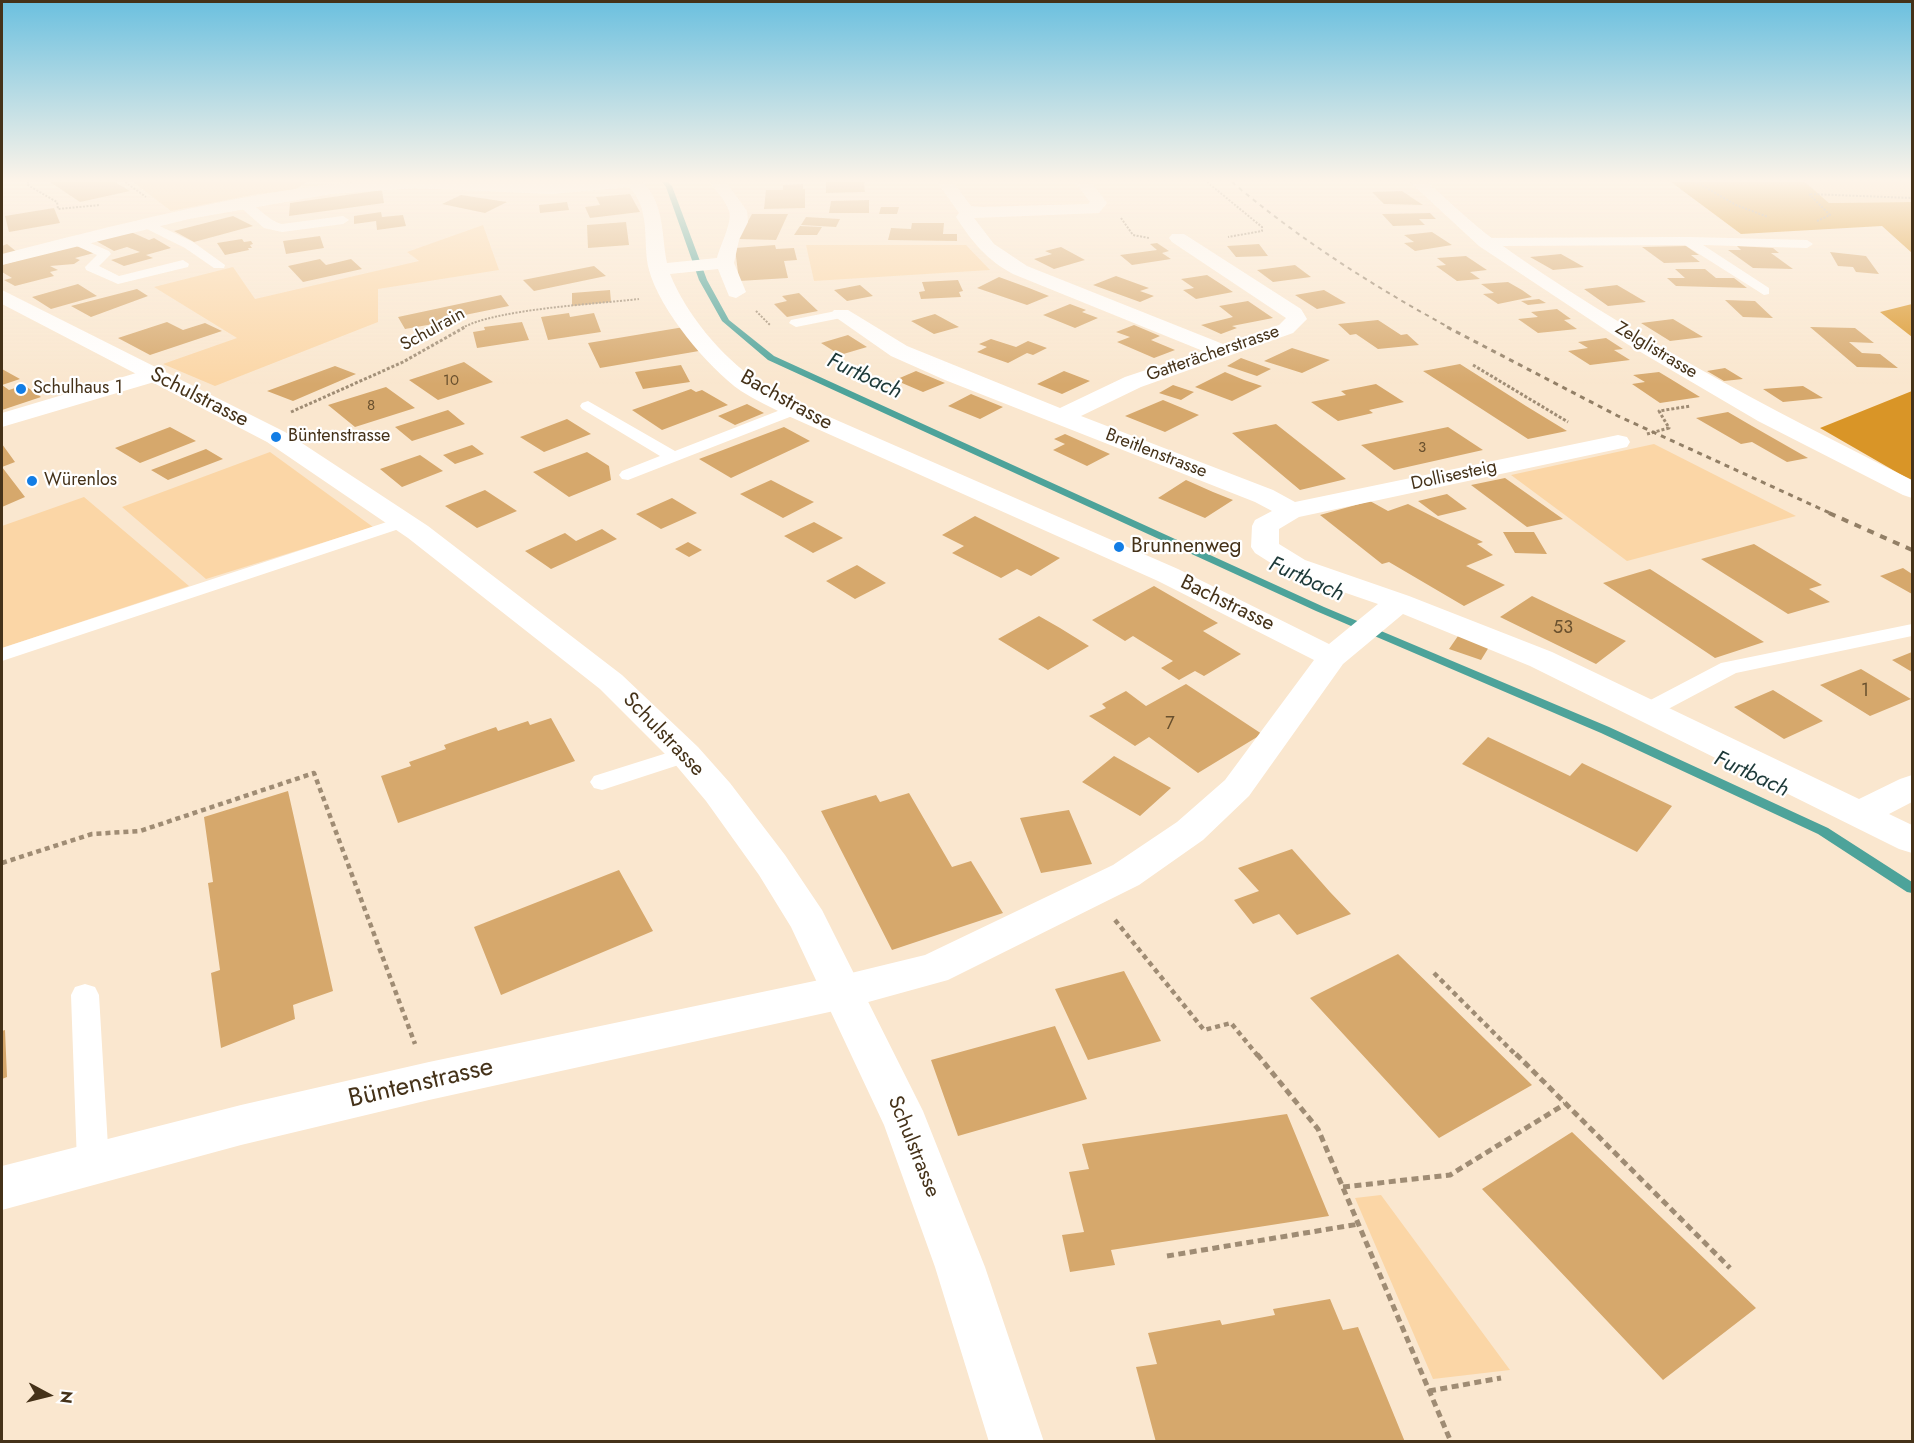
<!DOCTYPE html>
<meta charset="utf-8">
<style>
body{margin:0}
#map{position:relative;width:1914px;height:1443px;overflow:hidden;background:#fae7cf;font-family:Jost,sans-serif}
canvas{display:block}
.frame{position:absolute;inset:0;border:3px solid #453219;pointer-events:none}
.north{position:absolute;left:18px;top:1365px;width:60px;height:60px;-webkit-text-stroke:4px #fff;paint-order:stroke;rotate:97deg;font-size:16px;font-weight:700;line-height:24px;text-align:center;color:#453219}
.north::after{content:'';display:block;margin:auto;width:21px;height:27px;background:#453219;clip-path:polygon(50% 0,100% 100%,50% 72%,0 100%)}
</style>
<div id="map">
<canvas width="1914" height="1443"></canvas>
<div class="frame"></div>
<div class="north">N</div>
</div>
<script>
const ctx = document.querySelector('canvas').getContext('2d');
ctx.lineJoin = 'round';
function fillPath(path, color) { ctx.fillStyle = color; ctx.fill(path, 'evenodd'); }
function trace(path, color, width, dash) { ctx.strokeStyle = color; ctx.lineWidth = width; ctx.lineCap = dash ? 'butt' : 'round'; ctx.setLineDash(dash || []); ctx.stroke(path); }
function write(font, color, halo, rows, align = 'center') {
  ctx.font = font + ' Jost,sans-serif'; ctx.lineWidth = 4.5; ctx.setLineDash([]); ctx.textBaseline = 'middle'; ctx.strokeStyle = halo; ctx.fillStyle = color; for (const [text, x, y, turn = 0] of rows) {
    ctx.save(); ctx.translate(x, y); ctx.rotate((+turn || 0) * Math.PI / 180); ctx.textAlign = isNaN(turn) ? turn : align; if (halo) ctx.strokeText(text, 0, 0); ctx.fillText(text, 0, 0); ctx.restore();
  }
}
fillPath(new Path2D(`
 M133 182H307L294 190 257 194 171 211Z
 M1805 182H1912V202L1829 203Z
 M483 225 499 270 378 289V322L215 386 163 364 237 338 154 287 233 267 255 299 419 261 407 252Z
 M806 245H966L990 270 814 281Z
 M1654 444 1796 516 1627 561 1511 475Z
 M270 452 373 527 206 579 122 507Z
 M84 497 189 586 2 648V526Z
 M1381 1195 1510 1370 1433 1379 1355 1198Z`), '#fbd6a6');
fillPath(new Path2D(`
 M1671 182H1805L1829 203 1912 202V253L1882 226 1741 234Z
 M1912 304V337L1880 312Z
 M1912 391V481L1820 428Z`), '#d99527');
fillPath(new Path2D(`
 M662 182H668L672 186 707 280 729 320 774 356 1324 607 1609 727 1828 828 1912 882V893L1907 892 1818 834 1601 733 1316 611 768 360 722 321 699 280 666 187Z`), '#4da39a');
fillPath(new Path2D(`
 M50 182H115L130 191 80 202Z
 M826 182H864L865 192 826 193Z
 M803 184V189H805V208L764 209 766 190H783V185Z
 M382 190 384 203 289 216 290 203Z
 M1402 191 1423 205 1384 204 1372 192Z
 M630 194 640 212 590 218 585 207 600 205 596 197Z
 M461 195 507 202 485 213 442 204Z
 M869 200V213H829L831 201Z
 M567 202 569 210 540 213 539 205Z
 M881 207H899L897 214H879Z
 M54 208 60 223 9 232 5 216Z
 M381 212 382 217 403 215 406 226 377 230 376 221 354 224V216Z
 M1430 213 1436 219H1419L1425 225 1393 226 1382 214Z
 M752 214H788L776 240 738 239Z
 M233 216 253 226 194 242 174 231Z
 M806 217 840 219 836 227 801 225Z
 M626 222 629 245 588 248 587 225Z
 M912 223H944L943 234H957V241L888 240 891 228 911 229Z
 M800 226 822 227 817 235H794Z
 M131 232 149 240 154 238 171 248 146 255 153 258 124 266 111 260 140 252 127 247 114 251 96 241Z
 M1432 232 1452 245 1415 251 1404 243 1414 242 1404 235Z
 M320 236 324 248 286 254 283 241Z
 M242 239 244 242 251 241 253 244 250 245 252 248H248L249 250 225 255 217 243Z
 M1157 243 1169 251 1162 253 1171 259 1132 265 1120 255 1157 250 1150 244Z
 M7 244 17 252 2 255V246Z
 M76 244 94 253 75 258 80 260 74 264 50 266 58 270 50 272 54 276 15 286 4 280 12 278 2 272V265Z
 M1259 244 1268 256 1236 257 1227 246Z
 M775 245 776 249 794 248 797 260 784 261 788 278 739 281 735 248Z
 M1686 246 1699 255H1691L1700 262 1664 263 1642 247Z
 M1737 246 1773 248 1779 253H1771L1793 269 1753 268 1728 250H1741Z
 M1061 247 1085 260 1054 269 1034 259 1052 254 1045 251Z
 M1830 252 1866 256 1879 274 1856 272 1853 267 1838 266Z
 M1561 254 1584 267 1553 270 1530 257Z
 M1466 256 1487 270 1470 272 1480 279 1457 281 1436 266 1446 265 1437 258Z
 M320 259 326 265 351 259 362 269 303 282 288 266Z
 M1295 265 1311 277 1273 282 1257 270Z
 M594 266 606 276 534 291 523 280Z
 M1675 269H1705L1716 278H1734L1747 288 1676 286 1667 278H1685Z
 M1207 275 1224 286 1233 292 1196 299 1183 290 1194 288 1181 279Z
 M1116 276 1149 288 1140 291 1154 296 1140 302 1093 285Z
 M999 277 1029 288 1049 296 1027 305 977 288Z
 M958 280 963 291 959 292 961 297 921 299 919 292 925 291 922 282Z
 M1508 282 1522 290 1532 297 1498 304 1483 294 1494 293 1481 284Z
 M78 284 97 296 51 309 32 297Z
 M860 285 873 296 847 301 834 290Z
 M1617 285 1646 302 1608 306 1584 289Z
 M137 289 148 296 91 317 71 306Z
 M610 290 611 302 572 306V293Z
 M1324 290 1346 303 1317 309 1295 295Z
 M799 293 818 311 787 317 774 304 787 301 782 296Z
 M501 295 509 306 455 317 456 320 405 329 398 317Z
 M1539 299 1546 303 1528 305 1521 301Z
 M1725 300 1755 301 1773 318 1743 317Z
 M1248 301 1273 318 1232 326 1237 328 1221 334 1201 325 1233 317 1219 306Z
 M1070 304 1086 310 1082 312 1098 318 1075 328 1043 315Z
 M1557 309 1571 319 1564 320 1577 329 1538 333 1518 319 1538 317 1531 312Z
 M569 313 570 317 594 313 601 332 548 340 541 317Z
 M935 314 959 327 934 334 911 321Z
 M1673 319 1703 337 1670 341 1641 323Z
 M1378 320 1401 335 1407 334 1419 345 1378 349 1356 334 1350 335 1338 324Z
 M167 322 183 330 205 323 222 331 150 355 118 338Z
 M522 322 529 340 477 348 473 332 485 330 484 327Z
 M1134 325 1160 336 1151 340 1175 350 1154 358 1117 342 1130 337 1116 332Z
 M684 327 699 351 600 368 588 343Z
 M1810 327 1855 328 1874 343 1849 342 1862 353 1880 354 1898 368 1857 367Z
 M848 335 867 347 840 355 821 343Z
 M1606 338 1623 349 1614 350 1630 360 1590 365 1568 351 1588 348 1578 342Z
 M991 339 1016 347 1028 341 1047 348 1033 355 1027 353 1008 363 977 352 987 347 979 344Z
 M1292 348 1314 355 1330 360 1302 373 1264 361Z
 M1241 358 1271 369 1257 376 1227 366Z
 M464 362 493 382 438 400 409 380Z
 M1460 364 1526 406 1567 431 1528 439 1423 371Z
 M681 365 690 382 643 389 635 372Z
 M335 366 356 374 293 401 267 391Z
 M1725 368 1743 379 1724 381 1707 371Z
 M2 369 20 379 2 385 9 390 24 385 41 397 2 410Z
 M916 371 945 383 923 392 895 380Z
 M1064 371 1090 381 1062 394 1037 384Z
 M1225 372 1244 380 1262 386 1232 401 1195 387Z
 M1659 372 1669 378 1700 397 1660 403 1632 384 1645 382 1633 375Z
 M1376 384 1404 402 1369 410 1373 413 1338 421 1311 402 1346 395 1341 391Z
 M1173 385 1194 392 1181 400 1159 393Z
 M1803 386 1823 398 1783 402 1763 389Z
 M386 387 415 408 355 427 328 405Z
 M691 389 696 392 702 390 728 405 662 430 632 410Z
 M971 394 1003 407 980 419 948 406Z
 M1163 400 1199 415 1165 432 1125 416Z
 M747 404 764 413 735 425 718 416Z
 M448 410 465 424 412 441 395 427Z
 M1728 412 1752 426 1808 458 1787 462 1752 442 1741 444 1696 418Z
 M567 419 591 434 544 452 520 437Z
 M1276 424 1300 443 1346 479 1300 490 1232 433Z
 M170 427 196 441 140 463 115 448Z
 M784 427 810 441 731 478 699 459Z
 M1448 427 1483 450 1394 470 1361 445Z
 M1065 434 1110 454 1087 466 1053 450 1065 444 1054 439Z
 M2 444 15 462 2 467 25 497 2 507Z
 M472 445 484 454 455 464 443 455Z
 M206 449 223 459 168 480 151 470Z
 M587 452 609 466 611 480 569 497 533 472Z
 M420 455 443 471 402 487 380 469Z
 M1505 478 1563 519 1527 527 1471 485Z
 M771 480 796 493 814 502 783 518 740 494Z
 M1186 480 1213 492 1233 500 1205 518 1158 498Z
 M485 490 517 511 477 528 445 506Z
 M1447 494 1467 509 1438 516 1418 501Z
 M672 498 697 513 661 529 636 514Z
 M1370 501 1388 511 1408 504 1483 542 1477 544 1493 555 1466 566 1505 585 1464 606 1389 562 1382 564 1320 515Z
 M975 516 999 528 1060 558 1031 576 1017 569 1001 578 952 553 964 546 942 535Z
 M814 522 843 538 813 553 784 536Z
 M602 529 617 539 551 569 525 551 565 533 576 541Z
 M1503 532H1534L1547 554 1515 553Z
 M688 542 702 550 689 557 675 549Z
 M1754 544 1822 585 1809 589 1830 602 1788 614 1701 559Z
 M857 565 873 575 886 583 855 599 826 581Z
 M1903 568 1912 574V594L1880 576Z
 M1650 569 1745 630 1764 642 1715 658 1603 583Z
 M1154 586 1218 623 1203 631 1241 654 1204 676 1195 671 1179 680 1161 668 1173 661 1133 636 1125 641 1092 620Z
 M1532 596 1626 641 1596 664 1500 617Z
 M1039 616 1060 628 1089 646 1048 670 998 639Z
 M1458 636 1489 647 1481 660 1449 649Z
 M1912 652V672L1892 660Z
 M1861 669 1911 699 1870 716 1820 685Z
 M1186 684 1262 734 1198 773 1149 737 1135 746 1089 716 1106 708 1102 704 1126 691 1146 706Z
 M1773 690 1823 721 1784 739 1734 707Z
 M551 718 575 761 398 823 381 776 411 766 409 762 446 749 444 745 496 727 498 731 528 721 530 725Z
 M1488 737 1570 776 1582 763 1672 806 1637 852 1462 764Z
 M1114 756 1171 788 1140 816 1082 782Z
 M288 791 333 991 293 1005 295 1019 221 1048 211 973 220 970 208 883 213 882 204 817Z
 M909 793 952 867 971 861 1003 913 892 950 821 811 876 795 880 802Z
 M1069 810 1092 864 1041 873 1020 818Z
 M1292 849 1330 892 1351 914 1297 935 1279 914 1253 924 1234 900 1259 891 1238 868Z
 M619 870 653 931 501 995 474 927Z
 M1398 954 1532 1085 1439 1138 1310 998Z
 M1124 971 1161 1041 1088 1060 1055 989Z
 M1055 1026 1087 1099 958 1136 931 1060Z
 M5 1030 7 1077 2 1079V1031Z
 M1287 1114 1329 1216 1111 1250 1115 1265 1070 1272 1062 1235 1084 1232 1069 1172 1089 1169 1082 1144Z
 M1572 1132 1756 1308 1663 1380 1482 1189Z
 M1330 1299 1343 1330 1358 1327 1405 1442H1156L1136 1367 1157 1364 1148 1333 1220 1320 1222 1325 1275 1315 1273 1309Z`), '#d6a86c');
trace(new Path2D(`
 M29 182 27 184 31 187 57 202 58 209 100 205
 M125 182 146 197
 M1207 182 1262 227V231L1228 237
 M1696 182 1736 205 1768 217
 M1121 218 1133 235 1149 238
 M1817 221 1830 215 1809 194 1912 198
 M756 311 770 325
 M462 328C496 309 596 304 639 299`), '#9f8c74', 2, [2, 1.5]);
trace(new Path2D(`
 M1473 365 1568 422
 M291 412 403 362 465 327
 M1647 434 1669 428 1659 411 1691 406`), '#9f8c74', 3, [3, 2]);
trace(new Path2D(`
 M2 863 92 834 140 831 314 773 415 1044
 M1115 920 1204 1030 1231 1023 1258 1056
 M1434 973 1517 1056`), '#9f8c74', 4.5, [5, 4]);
trace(new Path2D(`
 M1257 1054 1318 1129 1451 1442
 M1516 1054 1730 1268
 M1343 1187 1450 1175 1565 1104
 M1167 1256 1359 1224
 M1429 1391 1501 1378`), '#9f8c74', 5, [7, 4.5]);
fillPath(new Path2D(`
 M238 201C253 198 266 221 282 224L343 216 349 220 343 224 282 232 264 228 238 205Z
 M145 219 193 242 225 265 224 268H214L185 248 141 226 139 223Z
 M76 237 109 251 111 254 99 266 119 276 183 260 189 264 188 267 118 284 86 270 85 267 97 255 72 244 70 241Z
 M1688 237 1807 240 1813 244 1807 248 1703 245 1769 288V294L1764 295 1685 245 1485 246 1479 242 1485 238Z
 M841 310 848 314 846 317 796 327 789 323 791 320Z
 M588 401 675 451 788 407 794 405 802 410 800 413 628 480 622 479 619 475 622 471 660 456 582 409 580 406 582 403Z
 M402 517 408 518 411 522 408 526 2 661V648Z
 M1912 624V636L1736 673 1655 716H1639L1636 711 1639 706 1721 663Z
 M686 747 694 750 698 755 694 760 602 790 594 788 590 782 594 776Z
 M85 984 95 987 99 995 109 1163 104 1173 93 1177 82 1173 77 1163 71 995 75 987Z`), '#fff');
fillPath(new Path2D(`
 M352 182H642C665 204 661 233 667 263L717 258C720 246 733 221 729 211 726 201 716 191 710 182H726L747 211 748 222 739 240 734 263 746 292 736 298 729 296 718 269 670 274C686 314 721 356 757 381 771 391 787 397 802 405L1178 569 1329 644 1378 604 1285 572 1255 553 1251 547 1252 526 1255 520 1272 511 1255 502 945 380 891 356 831 314 834 310H848L907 346 1060 408 1125 377 1203 351 1013 274C987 260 972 242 956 217L959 213 937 182H953L971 206 982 207 1088 204 1090 202 1075 182H1091L1107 203 1099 213 974 218 994 244 1027 266 1223 344 1279 325 1286 318 1172 242 1169 238 1172 234H1184L1301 309 1307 319 1293 333 1141 387 1081 416 1273 490 1295 502 1618 435 1627 437 1630 442 1627 447 1618 449 1299 517 1279 529V544L1305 560 1409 596 1552 652 1859 799 1900 779 1912 775V802L1889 814 1912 825V853L1899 849 1530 666 1403 614 1343 664 1249 796 1203 840 1139 885 948 980 843 1009 429 1100 241 1145 2 1210V1166L241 1105 429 1062 843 975 925 955 1113 865 1177 822 1225 780 1314 660 1158 581 786 415C771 407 755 400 741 391 707 367 660 310 649 270 642 243 652 210 629 187L551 194 415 188 331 194 189 219 2 265V254C117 225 233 194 352 182Z
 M1410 182H1427C1449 201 1470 222 1493 239 1624 333 1768 408 1912 480V498L1903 495 1758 421 1627 344 1479 246Z
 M153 368 161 370 164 375 161 380 2 427V413Z`), '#fff');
fillPath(new Path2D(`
 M2 290 285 432 428 526 622 675 698 747 730 783 785 855 822 910 923 1111 985 1267 1044 1442H989L935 1267 884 1125 791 927 759 875 706 801 674 763 600 689 408 538 267 442 2 304Z`), '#fff');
trace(new Path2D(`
 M1232 182C1299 239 1373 286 1450 328`), '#927f66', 2, [4.5, 4.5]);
trace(new Path2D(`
 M1447 327 1618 416 1832 514`), '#927f66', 3, [5, 5]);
trace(new Path2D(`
 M1829 513 1912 550`), '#927f66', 4, [7, 7]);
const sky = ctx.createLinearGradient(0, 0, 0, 384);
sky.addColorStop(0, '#6bc0df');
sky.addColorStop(0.47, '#fdf4e9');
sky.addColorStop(1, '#fdf4e900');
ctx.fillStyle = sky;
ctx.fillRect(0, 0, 1914, 384);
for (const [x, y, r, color] of [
 [21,389,6,"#127de5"],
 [276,437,6,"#127de5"],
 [32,481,6,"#127de5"],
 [1119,547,6,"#127de5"]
]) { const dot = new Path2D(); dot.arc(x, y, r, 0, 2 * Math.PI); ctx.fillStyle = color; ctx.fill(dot); trace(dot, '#fff', 2); }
write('15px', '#69502e', null, [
 ["10",451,381],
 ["8",371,406],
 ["3",1422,448]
]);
write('18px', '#453219', '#fff', [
 ["Schulrain",433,330,-29],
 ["Zelglistrasse",1656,351,31],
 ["Gatterächerstrasse",1213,354,-19],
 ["Breitlenstrasse",1156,454,21],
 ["Dollisesteig",1454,476,-12]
]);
write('18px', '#453219', '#fff', [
 ["Schulhaus 1",33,389],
 ["Büntenstrasse",288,437],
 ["Würenlos",44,481]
], 'left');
write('18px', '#69502e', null, [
 ["53",1563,629],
 ["1",1865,692],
 ["7",1170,725]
]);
write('21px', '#453219', '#fff', [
 ["Schulstrasse",199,398,27],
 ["Bachstrasse",786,401,29],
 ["Bachstrasse",1227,604,26],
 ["Schulstrasse",663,735,46],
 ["Schulstrasse",913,1147,68]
]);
write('21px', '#453219', '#fff', [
 ["Brunnenweg",1131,547]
], 'left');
write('italic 22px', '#1d3938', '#fff', [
 ["Furtbach",864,377,25],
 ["Furtbach",1306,580,24],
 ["Furtbach",1751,775,25]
]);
write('26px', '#453219', '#fff', [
 ["Büntenstrasse",421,1084,-13]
]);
</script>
